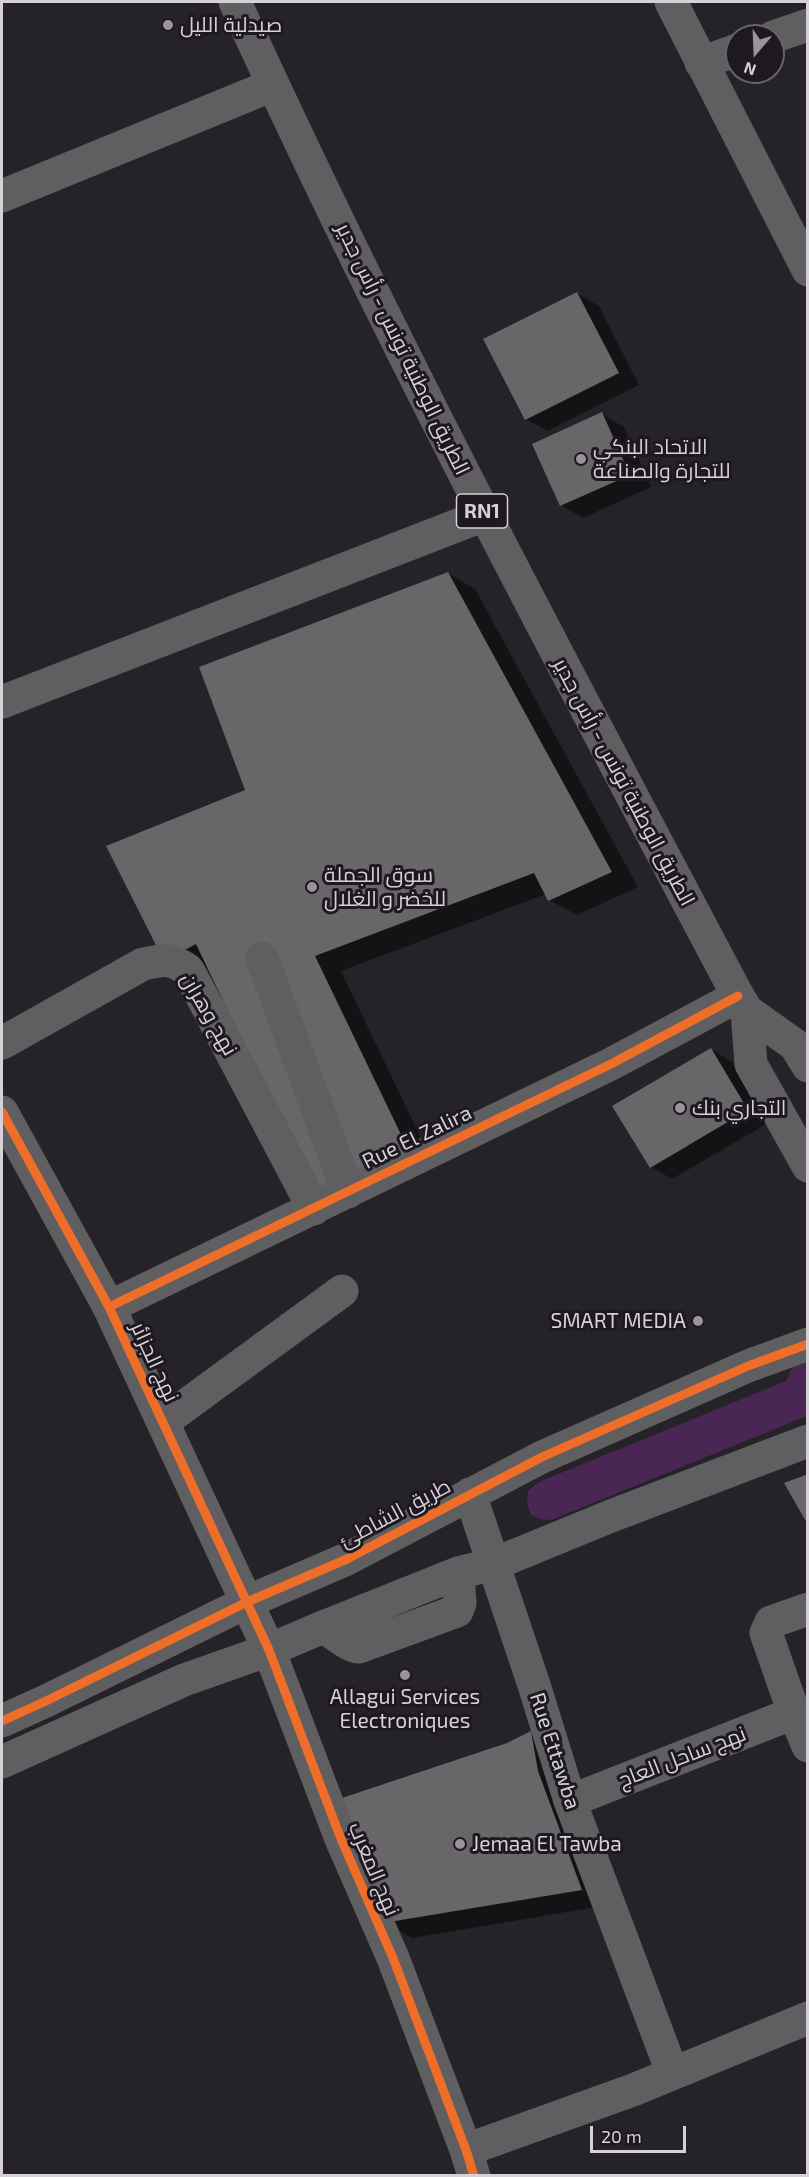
<!DOCTYPE html>
<meta charset="utf-8">
<style>
body{margin:0}
#map{position:relative;width:809px;height:2177px;overflow:hidden;background:#262328;font-family:"Exo 2",sans-serif}
canvas{display:block}
.frame{position:absolute;inset:0;border:3px solid #d5d1d6;pointer-events:none}
.north{position:absolute;left:725px;top:24px;width:60px;height:60px;box-sizing:border-box;background:#1e1920;border:2px solid #676369;border-radius:50%;rotate:199deg;font-size:16px;font-weight:700;line-height:24px;text-align:center;color:#d5d1d6}
.north::after{content:'';display:block;margin:auto;width:21px;height:27px;background:#989499;clip-path:polygon(50% 0,100% 100%,50% 72%,0 100%)}
.scale{position:absolute;left:590px;top:2126px;width:96px;height:27px;box-sizing:border-box;border:3px solid #d5d1d6;border-top:0;padding-left:8px;font-size:18px;line-height:21px;white-space:nowrap;color:#d5d1d6;-webkit-text-stroke:4px #1e1920;paint-order:stroke}
</style>
<div id="map">
<canvas width="809" height="2177"></canvas>
<div class="frame"></div>
<div class="north">N</div>
<div class="scale">20 m</div>
</div>
<script>
const ctx = document.querySelector('canvas').getContext('2d');
ctx.lineJoin = 'round';
function fillPath(path, color) { ctx.fillStyle = color; ctx.fill(path, 'evenodd'); }
function trace(path, color, width, dash) { ctx.strokeStyle = color; ctx.lineWidth = width; ctx.lineCap = dash ? 'butt' : 'round'; ctx.setLineDash(dash || []); ctx.stroke(path); }
function write(font, color, halo, rows, align = 'center') {
  ctx.font = font + ' "Exo 2",Cairo,sans-serif'; ctx.lineWidth = 6; ctx.setLineDash([]); ctx.textBaseline = 'middle'; ctx.strokeStyle = halo; ctx.fillStyle = color; for (const [text, x, y, turn = 0] of rows) {
    ctx.save(); ctx.translate(x, y); ctx.rotate((+turn || 0) * Math.PI / 180); ctx.textAlign = isNaN(turn) ? turn : align; if (halo) ctx.strokeText(text, 0, 0); ctx.fillText(text, 0, 0); ctx.restore();
  }
}
fillPath(new Path2D(`
 M807 1356V1416L551 1520 541 1519 531 1515 527 1503 528 1491 539 1482 786 1381 796 1360Z`), '#492654');
fillPath(new Path2D(`
 M577 293 599 306 639 385 547 431 526 419Z
 M602 414 624 427 651 487 583 518 561 505Z
 M448 573 475 589 638 887 577 915 549 900 546 894 341 971 433 1163 342 1205 208 967 192 975 165 960 247 791Z
 M711 1049 732 1062 768 1123 672 1179 651 1167Z
 M531 1733 558 1748 608 1905 412 1938 385 1922Z`), '#0007');
fillPath(new Path2D(`
 M577 292 619 373 525 420 483 339Z
 M602 412 630 475 560 506 532 444Z
 M448 572 612 872 548 901 534 873 315 956 407 1147 314 1191 196 944 164 961 106 846 245 790 199 667Z
 M711 1048 748 1110 650 1168 612 1106Z
 M808 1474V1525L784 1483Z
 M531 1731 538 1771 582 1890 383 1923 339 1799 507 1743Z`), '#686669');
trace(new Path2D(`
 M671 2 808 270
 M773 37 808 25
 M701 63 737 50
 M2 196 273 85
 M2 702 484 515
 M262 958 348 1192
 M2 1043 143 964C165 960 169 957 188 970L314 1209
 M2 1112 109 1307 269 1650 341 1839 393 1958 466 2150 474 2176
 M109 1307 611 1064 738 996
 M163 1422 342 1291
 M470 1494 534 1685 570 1801 672 2072
 M323 1627C333 1632 349 1647 359 1647L457 1611 460 1603 458 1573
 M794 1713 766 1633 771 1622 808 1609
 M2 1721 46 1701 247 1602 347 1559 542 1457 748 1366 808 1344
 M2 1762 184 1680 269 1650 323 1627 458 1573 494 1564 611 1516 808 1441
 M570 1801 794 1713 808 1746
 M466 2150 633 2090 808 2018`), '#5f5e60', 33);
trace(new Path2D(`
 M235 2C389 340 564 668 738 996L747 1011 795 1045 808 1066
 M747 1011 751 1064 808 1166`), '#615e62', 33);
trace(new Path2D(`
 M2 1112 109 1307 269 1650 341 1839 393 1958 466 2150 474 2176
 M109 1307 611 1064 738 996
 M2 1721 46 1701 247 1602 347 1559 542 1457 748 1366 808 1344`), '#ee6e29', 9);
for (const [x, y, r, color] of [
 [168,25,6,"#989499"],
 [581,459,6,"#989499"],
 [312,887,6,"#989499"],
 [680,1108,6,"#989499"],
 [698,1321,6,"#989499"],
 [405,1675,6,"#989499"],
 [460,1844,6,"#989499"]
]) { const dot = new Path2D(); dot.arc(x, y, r, 0, 2 * Math.PI); ctx.fillStyle = color; ctx.fill(dot); trace(dot, '#1e1920', 2); }
for (const [x, y, w] of [
 [482,511,51]
]) { const box = new Path2D(); box.roundRect(x - w / 2, y - 17, w, 34, 4.5); ctx.fillStyle = '#1e1920'; ctx.fill(box); trace(box, '#d5d1d6', 1.5); }
write('bold 20px', '#d5d1d6', null, [
 ["RN1",482,511]
]);
write('21px', '#d5d1d6', '#1e1920', [
 ["صيدلية الليل",180,25],
 ["الاتحاد البنكي",593,447],
 ["للتجارة والصناعة",593,471],
 ["سوق الجملة",324,875],
 ["للخضر و الغلال",324,899],
 ["التجاري بنك",692,1108],
 ["SMART MEDIA",686,1321,"right"],
 ["Allagui Services",405,1697,"center"],
 ["Electroniques",405,1721,"center"],
 ["Jemaa El Tawba",472,1844]
], 'left');
write('21px', '#d5d1d6', '#1e1920', [
 ["الطريق الوطنية تونس - رأس جدير",403,349,64],
 ["الطريق الوطنية تونس - رأس جدير",624,782,62],
 ["نهج وهران",209,1014,60],
 ["Rue El Zalira",417,1137,-26],
 ["نهج الجزائر",155,1362,65],
 ["طريق الشاطئ",395,1513,-28],
 ["Rue Ettawba",555,1751,72],
 ["نهج ساحل العاج",682,1757,-21],
 ["نهج المغرب",374,1869,67]
]);
</script>
